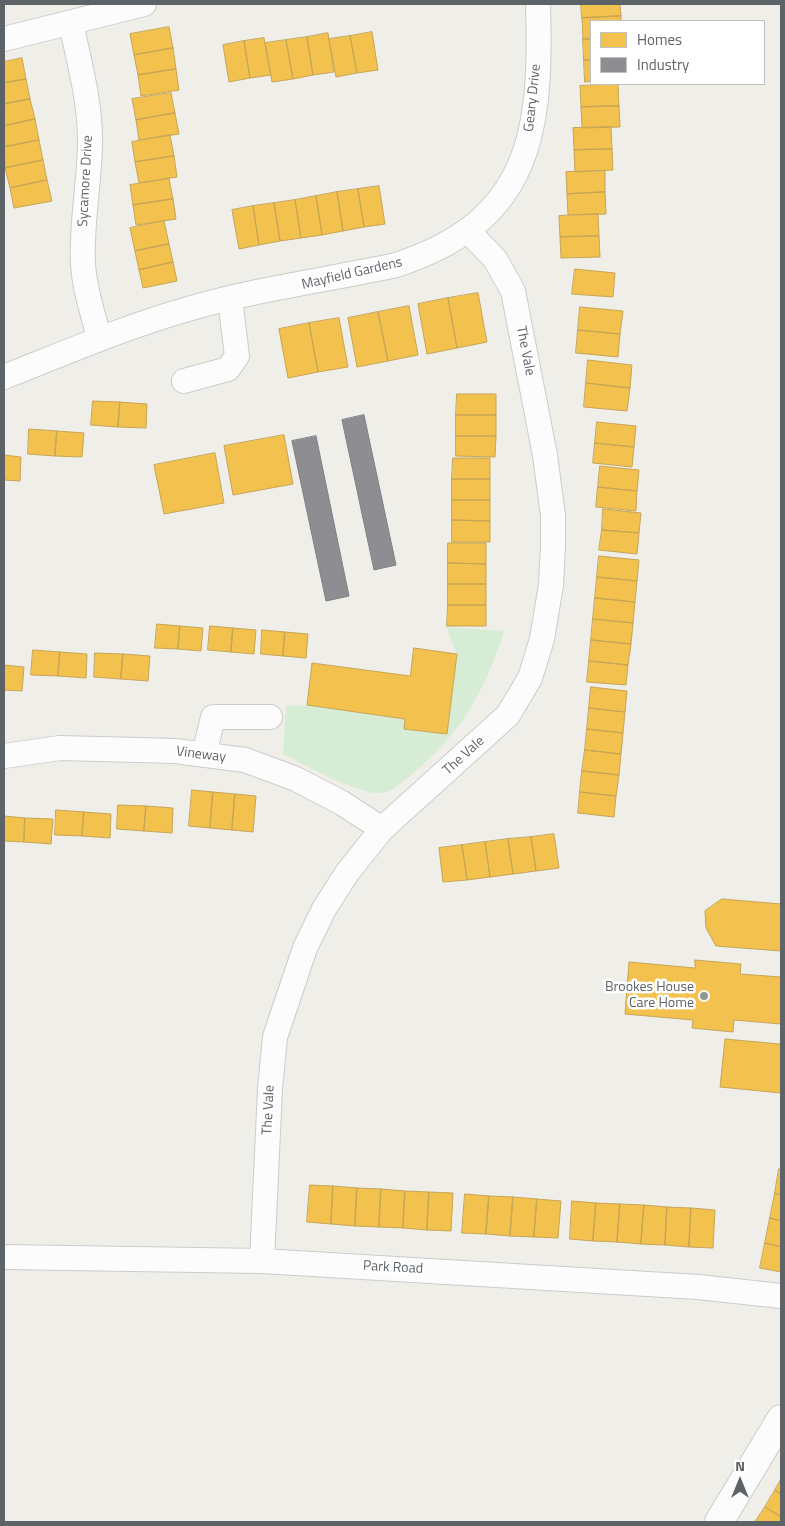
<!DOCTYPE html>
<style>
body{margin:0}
#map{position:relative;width:785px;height:1526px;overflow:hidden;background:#efeee9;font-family:"Titillium Web",sans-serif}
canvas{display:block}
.frame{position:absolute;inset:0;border:5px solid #5e6368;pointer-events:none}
.legend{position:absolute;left:590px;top:20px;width:175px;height:65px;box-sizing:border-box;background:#fff;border:1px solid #bfc1c3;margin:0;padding:6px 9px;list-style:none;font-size:15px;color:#5e6368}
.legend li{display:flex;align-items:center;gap:10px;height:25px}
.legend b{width:25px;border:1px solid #bfc1c3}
.north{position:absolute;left:715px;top:1456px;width:50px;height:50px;-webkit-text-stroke:4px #fff;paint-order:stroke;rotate:0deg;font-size:14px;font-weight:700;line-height:20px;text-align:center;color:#5e6368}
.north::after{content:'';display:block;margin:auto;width:18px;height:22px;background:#5e6368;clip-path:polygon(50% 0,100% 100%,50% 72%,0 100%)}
</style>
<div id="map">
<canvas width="785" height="1526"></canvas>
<div class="frame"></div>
<ul class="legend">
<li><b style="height:14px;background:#f2c14e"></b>Homes</li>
<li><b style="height:14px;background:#8d8d92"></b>Industry</li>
</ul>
<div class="north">N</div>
</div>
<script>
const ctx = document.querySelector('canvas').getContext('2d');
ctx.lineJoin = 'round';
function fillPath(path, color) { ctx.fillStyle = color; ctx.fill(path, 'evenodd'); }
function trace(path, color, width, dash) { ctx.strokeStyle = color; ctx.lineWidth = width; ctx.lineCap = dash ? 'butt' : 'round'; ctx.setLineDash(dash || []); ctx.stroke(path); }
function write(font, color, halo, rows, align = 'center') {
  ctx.font = font + ' "Titillium Web",sans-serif'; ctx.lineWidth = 5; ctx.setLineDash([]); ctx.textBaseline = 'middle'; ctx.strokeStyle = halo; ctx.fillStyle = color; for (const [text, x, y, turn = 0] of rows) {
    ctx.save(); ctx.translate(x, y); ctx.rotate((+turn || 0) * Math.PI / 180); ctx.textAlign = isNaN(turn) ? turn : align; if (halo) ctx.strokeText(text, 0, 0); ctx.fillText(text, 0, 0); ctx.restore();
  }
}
fillPath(new Path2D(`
 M446 627 504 631C486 690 458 737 410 776 401 782 393 792 381 793 361 796 303 764 283 754L286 706 307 705 405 719V729L446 734 457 654Z`), '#d7ecd4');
const homes = new Path2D(`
 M581 4H620L621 16 582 18Z
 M621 16V21H591V39H583L582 18Z
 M169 27 173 48 134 55 130 34Z
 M372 32 378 70 357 73 350 36Z
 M328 33 334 72 313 75 307 37Z
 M350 36 357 73 336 77 329 39Z
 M307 37 313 75 293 79 286 40Z
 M264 38 271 75 250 78 244 41Z
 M583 39H591V60H584Z
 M286 40 293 79 272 82 265 43Z
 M244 41 250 78 229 82 223 45Z
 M173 48 176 69 138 75 134 55Z
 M22 58 26 79 4 83V62Z
 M584 60H591V81L585 82Z
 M176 69 179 90 141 96 138 75Z
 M26 79 30 99 4 104V83Z
 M618 84 619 106 581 107 580 86Z
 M171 93 175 113 136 120 132 99Z
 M30 99 35 119 4 126V104Z
 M619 106 620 127 582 128 581 107Z
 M175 113 179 134 139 140 136 120Z
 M35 119 39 140 4 147V126Z
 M611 127 612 149 574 150 573 128Z
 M170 135 174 156 135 162 132 142Z
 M39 140 43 160 5 168 4 147Z
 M612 149 613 170 575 172 574 150Z
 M174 156 177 177 139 183 135 162Z
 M43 160 47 180 10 188 5 168Z
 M605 171V192L567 194 566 172Z
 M169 179 173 199 133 205 130 185Z
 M47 180 52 201 14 208 10 188Z
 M379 186 385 224 364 227 358 189Z
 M358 189 364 227 343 231 337 192Z
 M337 192 343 231 322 235 316 196Z
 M605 192 606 214 568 215 567 194Z
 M316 196 322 235 301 238 295 200Z
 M173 199 176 219 136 225 133 205Z
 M295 200 301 238 280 241 274 203Z
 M274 203 280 241 259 245 253 206Z
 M253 206 259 245 239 249 232 210Z
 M598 214 599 236 560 237 559 216Z
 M164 221 169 244 135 251 130 228Z
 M599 236 600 257 561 258 560 237Z
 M169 244 173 262 139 270 135 251Z
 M173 262 177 281 143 288 139 270Z
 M575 269 615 273 613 297 572 294Z
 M478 293 487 342 457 348 448 298Z
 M448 298 457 348 427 354 418 304Z
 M409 306 418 355 388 361 378 312Z
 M580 307 623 311 620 334 578 330Z
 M378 312 388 361 357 367 348 318Z
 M339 318 348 367 318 372 309 323Z
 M309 323 318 372 288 378 279 329Z
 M578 330 620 334 618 357 576 353Z
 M588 360 632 365 630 388 586 383Z
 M586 383 630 388 627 411 584 407Z
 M457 394H496V415H456Z
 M93 401 120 402 118 427 91 425Z
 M120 402 147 404 146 428 118 427Z
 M456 415H496V436H456Z
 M597 422 636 426 634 447 595 443Z
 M29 429 57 431 55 456 28 454Z
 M57 431 84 433 82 457 55 456Z
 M284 435 293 484 233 495 224 446Z
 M456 436H496L495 457 456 456Z
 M595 443 634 447 632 467 593 463Z
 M215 453 224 503 164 514 154 465Z
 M4 455 21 457 20 481 4 480Z
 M453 458H490V479H452Z
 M600 466 639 470 637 491 598 487Z
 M452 479H490V500H452Z
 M598 487 637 491 636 511 596 507Z
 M452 500H490V521L452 520Z
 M603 509 641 513 639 533 602 530Z
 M452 520 490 521V542H452Z
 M602 530 639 533 637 554 599 550Z
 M448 543H486V564L448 563Z
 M599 556 639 560 637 581 597 577Z
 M448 563 486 564V584H448Z
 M597 577 637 581 635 602 595 598Z
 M448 584H486V605H448Z
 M595 598 635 602 633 623 593 619Z
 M448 605H486V626H447Z
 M593 619 633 623 631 644 591 640Z
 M157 624 180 626 178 649 155 648Z
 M180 626 203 628 201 651 178 649Z
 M210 626 233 628 231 652 208 650Z
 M233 628 256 630 254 654 231 652Z
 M262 630 285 632 283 656 261 654Z
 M285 632 308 634 306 658 283 656Z
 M591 640 631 644 628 665 589 661Z
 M414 648 457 654 447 734 404 729 405 719 307 705 312 663 410 676Z
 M33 650 60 652 58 676 31 675Z
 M60 652 87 654 86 678 58 676Z
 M95 653 123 654 121 679 94 677Z
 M123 654 150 656 148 681 121 679Z
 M589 661 628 665 626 685 587 682Z
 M4 665 24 667 22 691 4 690Z
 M591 687 627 691 625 712 589 708Z
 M589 708 625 712 623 733 587 729Z
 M587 729 623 733 621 754 585 750Z
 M585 750 621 754 619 775 582 771Z
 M582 771 619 775 616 796 580 792Z
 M192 790 213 792 210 828 189 826Z
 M213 792 235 794 232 830 210 828Z
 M580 792 616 796 614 817 578 813Z
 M235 794 256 796 253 832 232 830Z
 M118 805 146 806 144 831 117 829Z
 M146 806 173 808 172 833 144 831Z
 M56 810 84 812 82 836 55 835Z
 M84 812 111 814 110 838 82 836Z
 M4 816 25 818 24 842 4 841Z
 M25 818 53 819 51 844 24 842Z
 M554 834 559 868 536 871 531 837Z
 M531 837 536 871 513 874 508 839Z
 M508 839 513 874 490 877 485 842Z
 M485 842 490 877 467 880 462 845Z
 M462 845 467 880 443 882 439 848Z
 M722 899 781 904V951L716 946 706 928 705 911Z
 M695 960 741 964 740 974 781 977V1024L734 1020 733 1032 692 1028 693 1020 625 1014 629 962 695 968Z
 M781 1028V1093L720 1087 725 1039 780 1044Z
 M779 1169H781V1195L775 1193Z
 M310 1185 333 1186 331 1224 307 1222Z
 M333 1186 357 1188 355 1226 331 1224Z
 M357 1188 381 1189 379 1227 355 1226Z
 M381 1189 405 1191 403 1228 379 1227Z
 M405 1191 429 1192 427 1230 403 1228Z
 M429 1192 453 1193 451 1231 427 1230Z
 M775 1193 781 1195V1221L770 1218Z
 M465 1194 489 1196 486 1234 462 1233Z
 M489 1196 513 1197 510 1236 486 1234Z
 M513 1197 537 1199 534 1237 510 1236Z
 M537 1199 561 1201 558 1238 534 1237Z
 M572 1201 596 1203 593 1241 570 1239Z
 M596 1203 620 1204 617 1242 593 1241Z
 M620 1204 644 1205 641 1244 617 1242Z
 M644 1205 667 1207 665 1245 641 1244Z
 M667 1207 691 1208 689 1247 665 1245Z
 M691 1208 715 1210 713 1248 689 1247Z
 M770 1218 781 1221V1247L765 1243Z
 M765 1243 781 1247V1272L760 1268Z
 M781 1479V1494L775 1490Z
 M775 1490 781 1494V1517L765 1507Z
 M765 1507 781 1517V1522H755Z`);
fillPath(homes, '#f2c14e');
trace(homes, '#c6a556', 1);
const industry = new Path2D(`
 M364 415 396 565 374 570 342 420Z
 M316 436 349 596 326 601 292 441Z`);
fillPath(industry, '#8d8d92');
trace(industry, '#7f8085', 1);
const minor = new Path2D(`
 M71 23C79 61 90 101 90 140 90 181 81 222 83 263 84 288 93 313 99 338
 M4 39 144 4
 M4 377C65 353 125 327 188 309 256 289 327 280 396 265 532 221 542 131 538 4
 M184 381 228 369 237 356 230 299
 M204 755 213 717H270
 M4 756 60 748 175 751 245 760 296 779 342 803 382 829
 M4 1257 262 1261 698 1287 781 1296
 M262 1261 270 1089 275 1037 305 948 324 909 347 873 382 829 508 715 530 678 542 639 551 585 553 545V516L545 455 513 291 495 259 468 231`);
const tertiary = new Path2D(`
 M719 1522 781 1419`);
trace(minor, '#cccccb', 26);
trace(tertiary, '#cccccb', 30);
trace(minor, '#fdfcfc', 24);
trace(tertiary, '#fdfcfc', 28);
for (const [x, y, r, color] of [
 [704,996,5,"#919495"]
]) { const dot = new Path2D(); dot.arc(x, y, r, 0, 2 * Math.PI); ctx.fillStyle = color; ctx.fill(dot); trace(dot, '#fff', 2); }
write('14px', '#5e6368', '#fff', [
 ["Geary Drive",533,98,-84],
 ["Sycamore Drive",86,181,-87],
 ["Mayfield Gardens",352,274,-13],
 ["The Vale",525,351,79],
 ["Vineway",201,755,7],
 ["The Vale",464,756,-42],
 ["The Vale",269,1110,-87],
 ["Park Road",393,1268,3]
]);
write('14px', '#5e6368', '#fff', [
 ["Brookes House",694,988],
 ["Care Home",694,1004]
], 'right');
</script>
